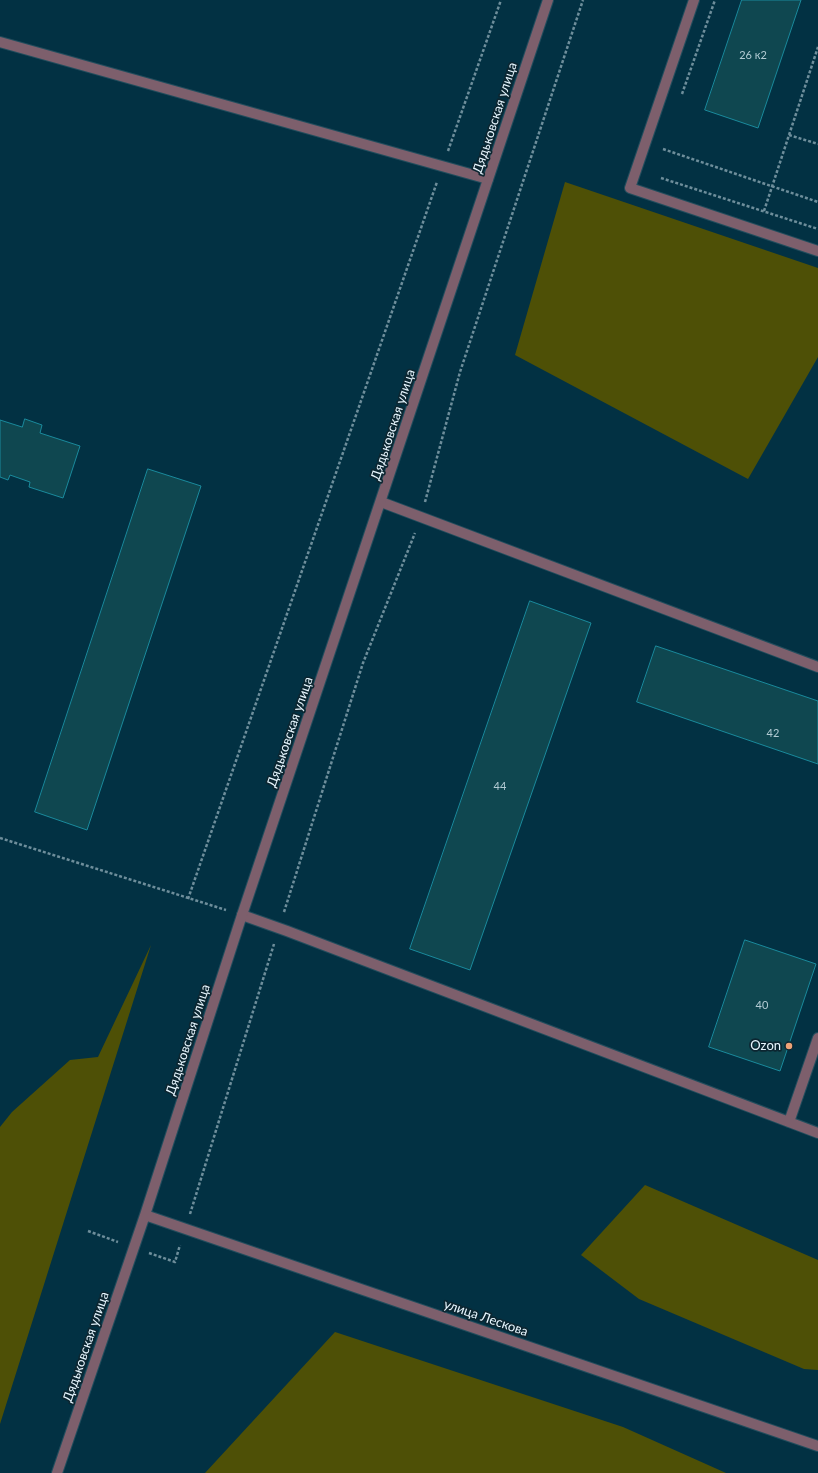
<!DOCTYPE html>
<meta charset="utf-8">
<style>
body{margin:0}
canvas{display:block;background:#023143}
</style>
<canvas width="818" height="1473"></canvas>
<script>
const ctx = document.querySelector('canvas').getContext('2d');
ctx.lineJoin = 'round';
function fillPath(path, color) { ctx.fillStyle = color; ctx.fill(path, 'evenodd'); }
function trace(path, color, width, dash) { ctx.strokeStyle = color; ctx.lineWidth = width; ctx.lineCap = dash ? 'butt' : 'round'; ctx.setLineDash(dash || []); ctx.stroke(path); }
function write(font, color, halo, rows, align = 'center') {
  ctx.font = font + ' Lato,sans-serif'; ctx.lineWidth = 3.5; ctx.setLineDash([]); ctx.textBaseline = 'middle'; ctx.strokeStyle = halo; ctx.fillStyle = color; for (const [text, x, y, turn = 0] of rows) {
    ctx.save(); ctx.translate(x, y); ctx.rotate((+turn || 0) * Math.PI / 180); ctx.textAlign = isNaN(turn) ? turn : align; if (halo) ctx.strokeText(text, 0, 0); ctx.fillText(text, 0, 0); ctx.restore();
  }
}
fillPath(new Path2D(`
 M565 182 818 268V357L748 479 515 355Z
 M151 945 0 1424V1127L12 1112 70 1060 98 1057Z
 M645 1185 818 1260V1370L804 1369 639 1299 581 1255Z
 M335 1332 623 1427 726 1473H205Z`), '#4e5006');
const building = new Path2D(`
 M742 0H801L758 128 705 110Z
 M25 419 42 425 40 433 80 446 63 498 29 487 30 482 10 475 8 480 0 477V420L22 427Z
 M148 469 201 486 87 830 35 812Z
 M530 601 591 623 470 970 410 949Z
 M656 646 818 701V764L637 702Z
 M745 940 816 964 780 1071 709 1047Z`);
fillPath(building, '#0f4750');
trace(building, '#1a8a9c', 1);
const service = new Path2D(`
 M694 0 630 188 818 251
 M0 42 488 179
 M381 502 818 667
 M242 915 287 931 818 1133
 M789 1122 818 1038`);
const minor = new Path2D(`
 M145 1215 818 1446
 M57 1473 145 1215 242 915 548 0`);
trace(service, '#224d5d', 12);
trace(minor, '#224d5d', 12);
trace(new Path2D(`
 M682 94 715 0
 M789 135 818 144
 M663 149 818 202
 M448 151 501 0
 M661 178 818 229
 M764 211 818 47
 M425 502 460 372 583 0
 M0 838 226 910
 M188 899 437 182
 M284 912 363 663 415 533
 M190 1214 274 944
 M88 1231 118 1242
 M149 1253 175 1262 180 1245`), '#6e8e9b', 2.5, [3, 2]);
trace(service, '#7d5f6c', 10);
trace(minor, '#7d5f6c', 10);
for (const [x, y, r, color] of [
 [789,1046,4,"#efa377"]
]) { const dot = new Path2D(); dot.arc(x, y, r, 0, 2 * Math.PI); ctx.fillStyle = color; ctx.fill(dot); trace(dot, '#0c2631', 1.5); }
write('11px', '#b2cbd3', null, [
 ["26 к2",753,55],
 ["42",773,733],
 ["44",500,786],
 ["40",762,1005]
]);
write('13px', '#e8f7ff', '#0c2631', [
 ["Дядьковская улица",495,118,-72],
 ["Дядьковская улица",393,425,-72],
 ["Дядьковская улица",290,732,-71],
 ["Дядьковская улица",188,1040,-72],
 ["улица Лескова",486,1318,19],
 ["Дядьковская улица",86,1347,-71]
]);
write('13px', '#e8f7ff', '#0c2631', [
 ["Ozon",781,1046]
], 'right');
</script>
